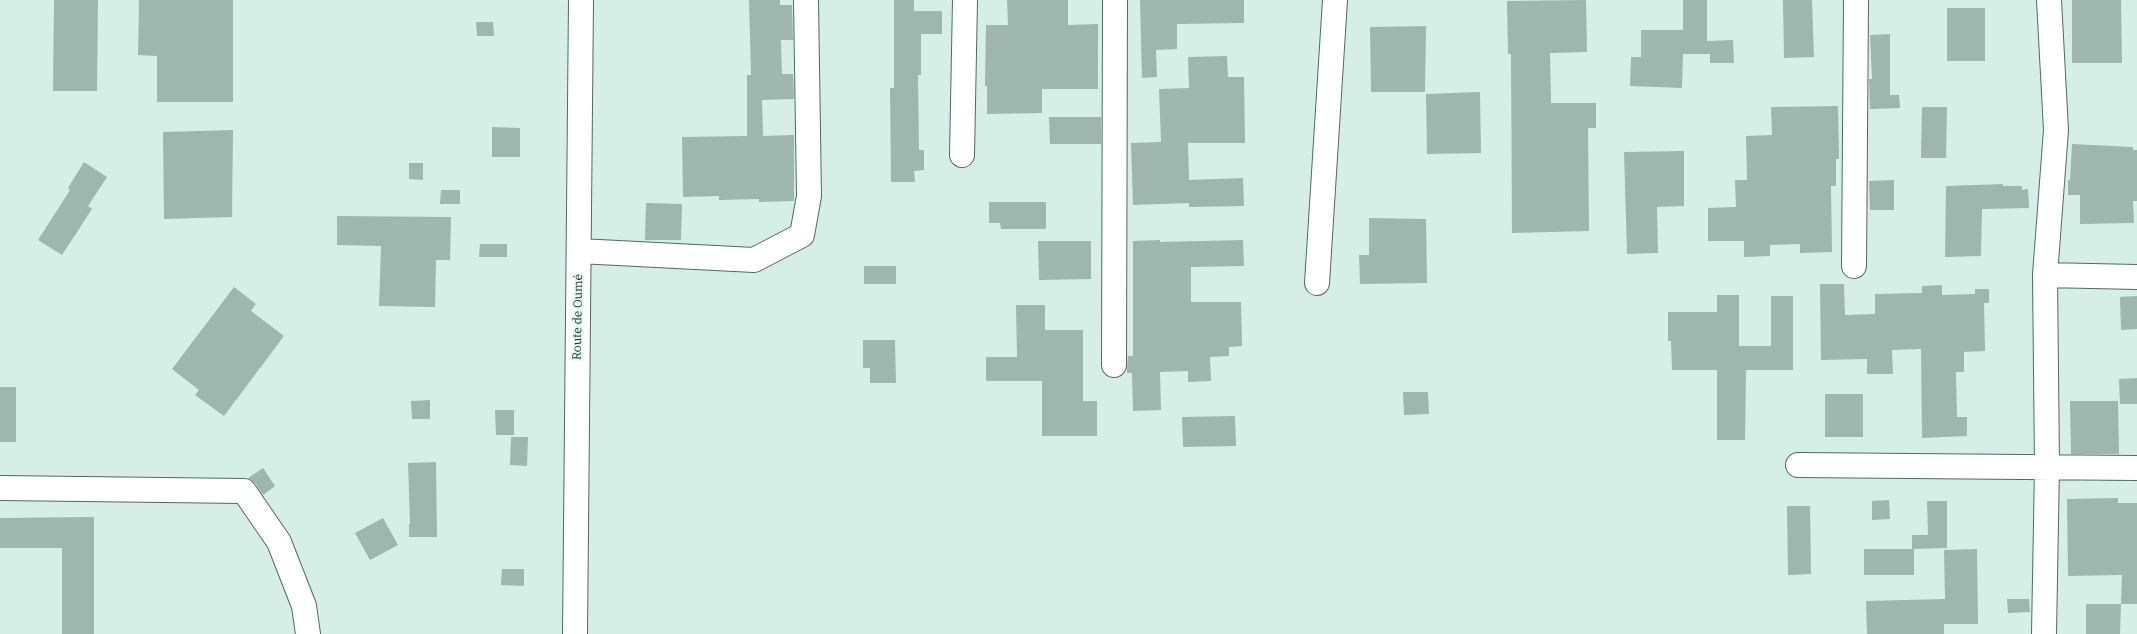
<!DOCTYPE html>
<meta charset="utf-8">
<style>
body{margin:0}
canvas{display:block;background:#d5eee6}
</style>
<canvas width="2137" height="634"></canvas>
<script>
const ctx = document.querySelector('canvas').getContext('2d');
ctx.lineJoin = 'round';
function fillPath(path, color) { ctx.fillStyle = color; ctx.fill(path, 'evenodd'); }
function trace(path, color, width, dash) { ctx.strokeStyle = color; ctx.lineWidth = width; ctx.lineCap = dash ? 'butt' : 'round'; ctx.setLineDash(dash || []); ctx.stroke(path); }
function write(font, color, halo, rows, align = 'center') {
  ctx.font = font + ' "IBM Plex Serif",serif'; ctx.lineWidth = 4; ctx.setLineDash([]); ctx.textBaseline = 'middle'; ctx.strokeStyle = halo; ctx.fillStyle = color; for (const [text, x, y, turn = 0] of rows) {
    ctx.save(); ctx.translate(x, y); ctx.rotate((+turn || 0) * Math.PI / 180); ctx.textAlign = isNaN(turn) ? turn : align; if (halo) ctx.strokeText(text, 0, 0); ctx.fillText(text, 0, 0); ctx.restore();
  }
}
fillPath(new Path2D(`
 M54 0H98L97 91H53Z
 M139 0H233V102H157V56L138 55Z
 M749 0H780V5H792L793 40H781L782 74H793L794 99 762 100 763 136 794 135V201L759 202V199L719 200V196L683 197 682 137 747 136V75H751Z
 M894 0H914V11H942V34H921V75H918L919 150H924V170L914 171 915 182H891L890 88H894Z
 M1007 0H1068V25L1098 24V89H1042V113L987 114V86H985L986 25H1008Z
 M1140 0H1244V23L1177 24V49L1156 50 1157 77 1142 78Z
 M1586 0 1587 52 1550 53 1551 103H1596V128H1588L1589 231 1512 233 1511 54H1508L1507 1Z
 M1683 0H1707V41L1733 40 1734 63H1710V54H1683L1682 88 1630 86 1631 57H1641V30H1683Z
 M1783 0H1812L1814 57 1784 58Z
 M2072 0H2121L2122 63H2072Z
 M1947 8H1985V61H1947Z
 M476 22H493L494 36H477Z
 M1426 26 1425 92H1371L1370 27Z
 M1890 34V95H1899L1900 108 1870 109 1869 79H1872L1870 35Z
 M1227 56 1228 77H1244L1245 143H1188L1189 180 1243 178 1244 206 1189 207V203L1133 205 1131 143 1161 142 1159 89 1189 88 1188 57Z
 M1480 92 1481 153 1427 154 1426 94Z
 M1838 106 1839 159H1836V186H1831L1832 252 1800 253V244L1770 245V256L1744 257V241H1708V208L1736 207 1735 180H1747L1746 136 1772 135 1771 107Z
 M1922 107H1947L1946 158H1921Z
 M1049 117H1101V144H1050Z
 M492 127 520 128V157H492Z
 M233 130 232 217 164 219 163 132Z
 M2072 144 2133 147V150H2137V201H2133L2134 223 2080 224V195H2068V180H2070Z
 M1684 151V206L1657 207 1658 253 1627 254 1624 152Z
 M84 162 107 177 88 206 92 209 62 255 38 240 70 190 68 188Z
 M409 163H423V180L409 179Z
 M1894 180V210H1870L1869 181Z
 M2003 184V186H2022V190L2028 189 2029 208 1982 209 1981 256 1945 257 1946 186Z
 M441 190H460V204H440Z
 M989 202H1046V229H1001L1000 223H989Z
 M646 203 682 204 681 240H645Z
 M337 216 451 217 450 260H436L435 307 379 306 381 246 337 245Z
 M1369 218 1426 219 1427 283 1360 284 1359 255H1369Z
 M1160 240V242L1243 240 1244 266 1191 267V302H1241L1242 346 1229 347V356L1210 357 1211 381 1188 382V371L1160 372 1161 410 1133 411 1132 373H1127V367L1128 356H1133V241Z
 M1038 241H1091V279L1039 280Z
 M480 244H507V257H479Z
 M864 266H896V284H864Z
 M1820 284H1844L1845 315 1875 314V294L1922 293V286L1942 285V295L1975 294V289H1989V303H1984L1985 351 1964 352V372H1956L1957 417H1967V436L1922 438 1921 349 1892 350 1893 374H1867V359L1821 360Z
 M234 287 256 304 251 311 284 336 224 416 195 395 199 390 172 369Z
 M1717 295H1739V346H1771V296H1793V370H1746L1745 440H1717V370H1672L1671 341H1668V312H1717Z
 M2137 296V329L2121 330 2120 297Z
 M1016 305H1045V330H1083V401H1097V436H1042V381H986V357H1017Z
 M863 340H895L896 383H870V368H863Z
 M2137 378V404H2120L2119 379Z
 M0 387H16V442H0Z
 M1403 392H1428L1429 414 1404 415Z
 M1825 394H1863V437H1825Z
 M430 400V419H412L411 401Z
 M2070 401H2118L2119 454H2071Z
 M495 410H514V435H496Z
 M1235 416 1236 446 1183 447 1182 417Z
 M511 437H528L527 466 510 465Z
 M436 462 437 537H409V524H410L408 463Z
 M263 468 275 486 263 495 255 483 248 478Z
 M2118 498V503H2137V604H2121L2122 575 2068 576 2067 499Z
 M1889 500 1890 519 1872 520V501Z
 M1927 501H1947V548L1912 549V535H1928Z
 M1787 506H1810L1811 574 1788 575Z
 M94 517V634H62V548H0V518Z
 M383 518 398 545 370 560 355 533Z
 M1864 549H1914V575H1864Z
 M1977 549 1978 624H1944V634H1867L1866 601 1945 599 1944 550Z
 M502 569H524V586L501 585Z
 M2007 599H2029L2030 612 2008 613Z
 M2086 604H2121L2120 634H2086Z`), '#9eb6ae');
const minor = new Path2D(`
 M962 155 965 0
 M579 251 754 260 802 235 809 196 806 0
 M1854 266 1856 0
 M2045 275 2137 277
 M1317 283 1335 0
 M1114 365 1115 0
 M1798 465 2137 468
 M0 488 244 491 279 542 304 606 308 634
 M575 634 581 0
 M2044 634 2047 466 2045 275 2056 130 2049 0`);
trace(minor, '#536962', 26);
trace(minor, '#fff', 24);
write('12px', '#28322f', '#e2fbf3', [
 ["Route de Oumé",578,317,-89]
]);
</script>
